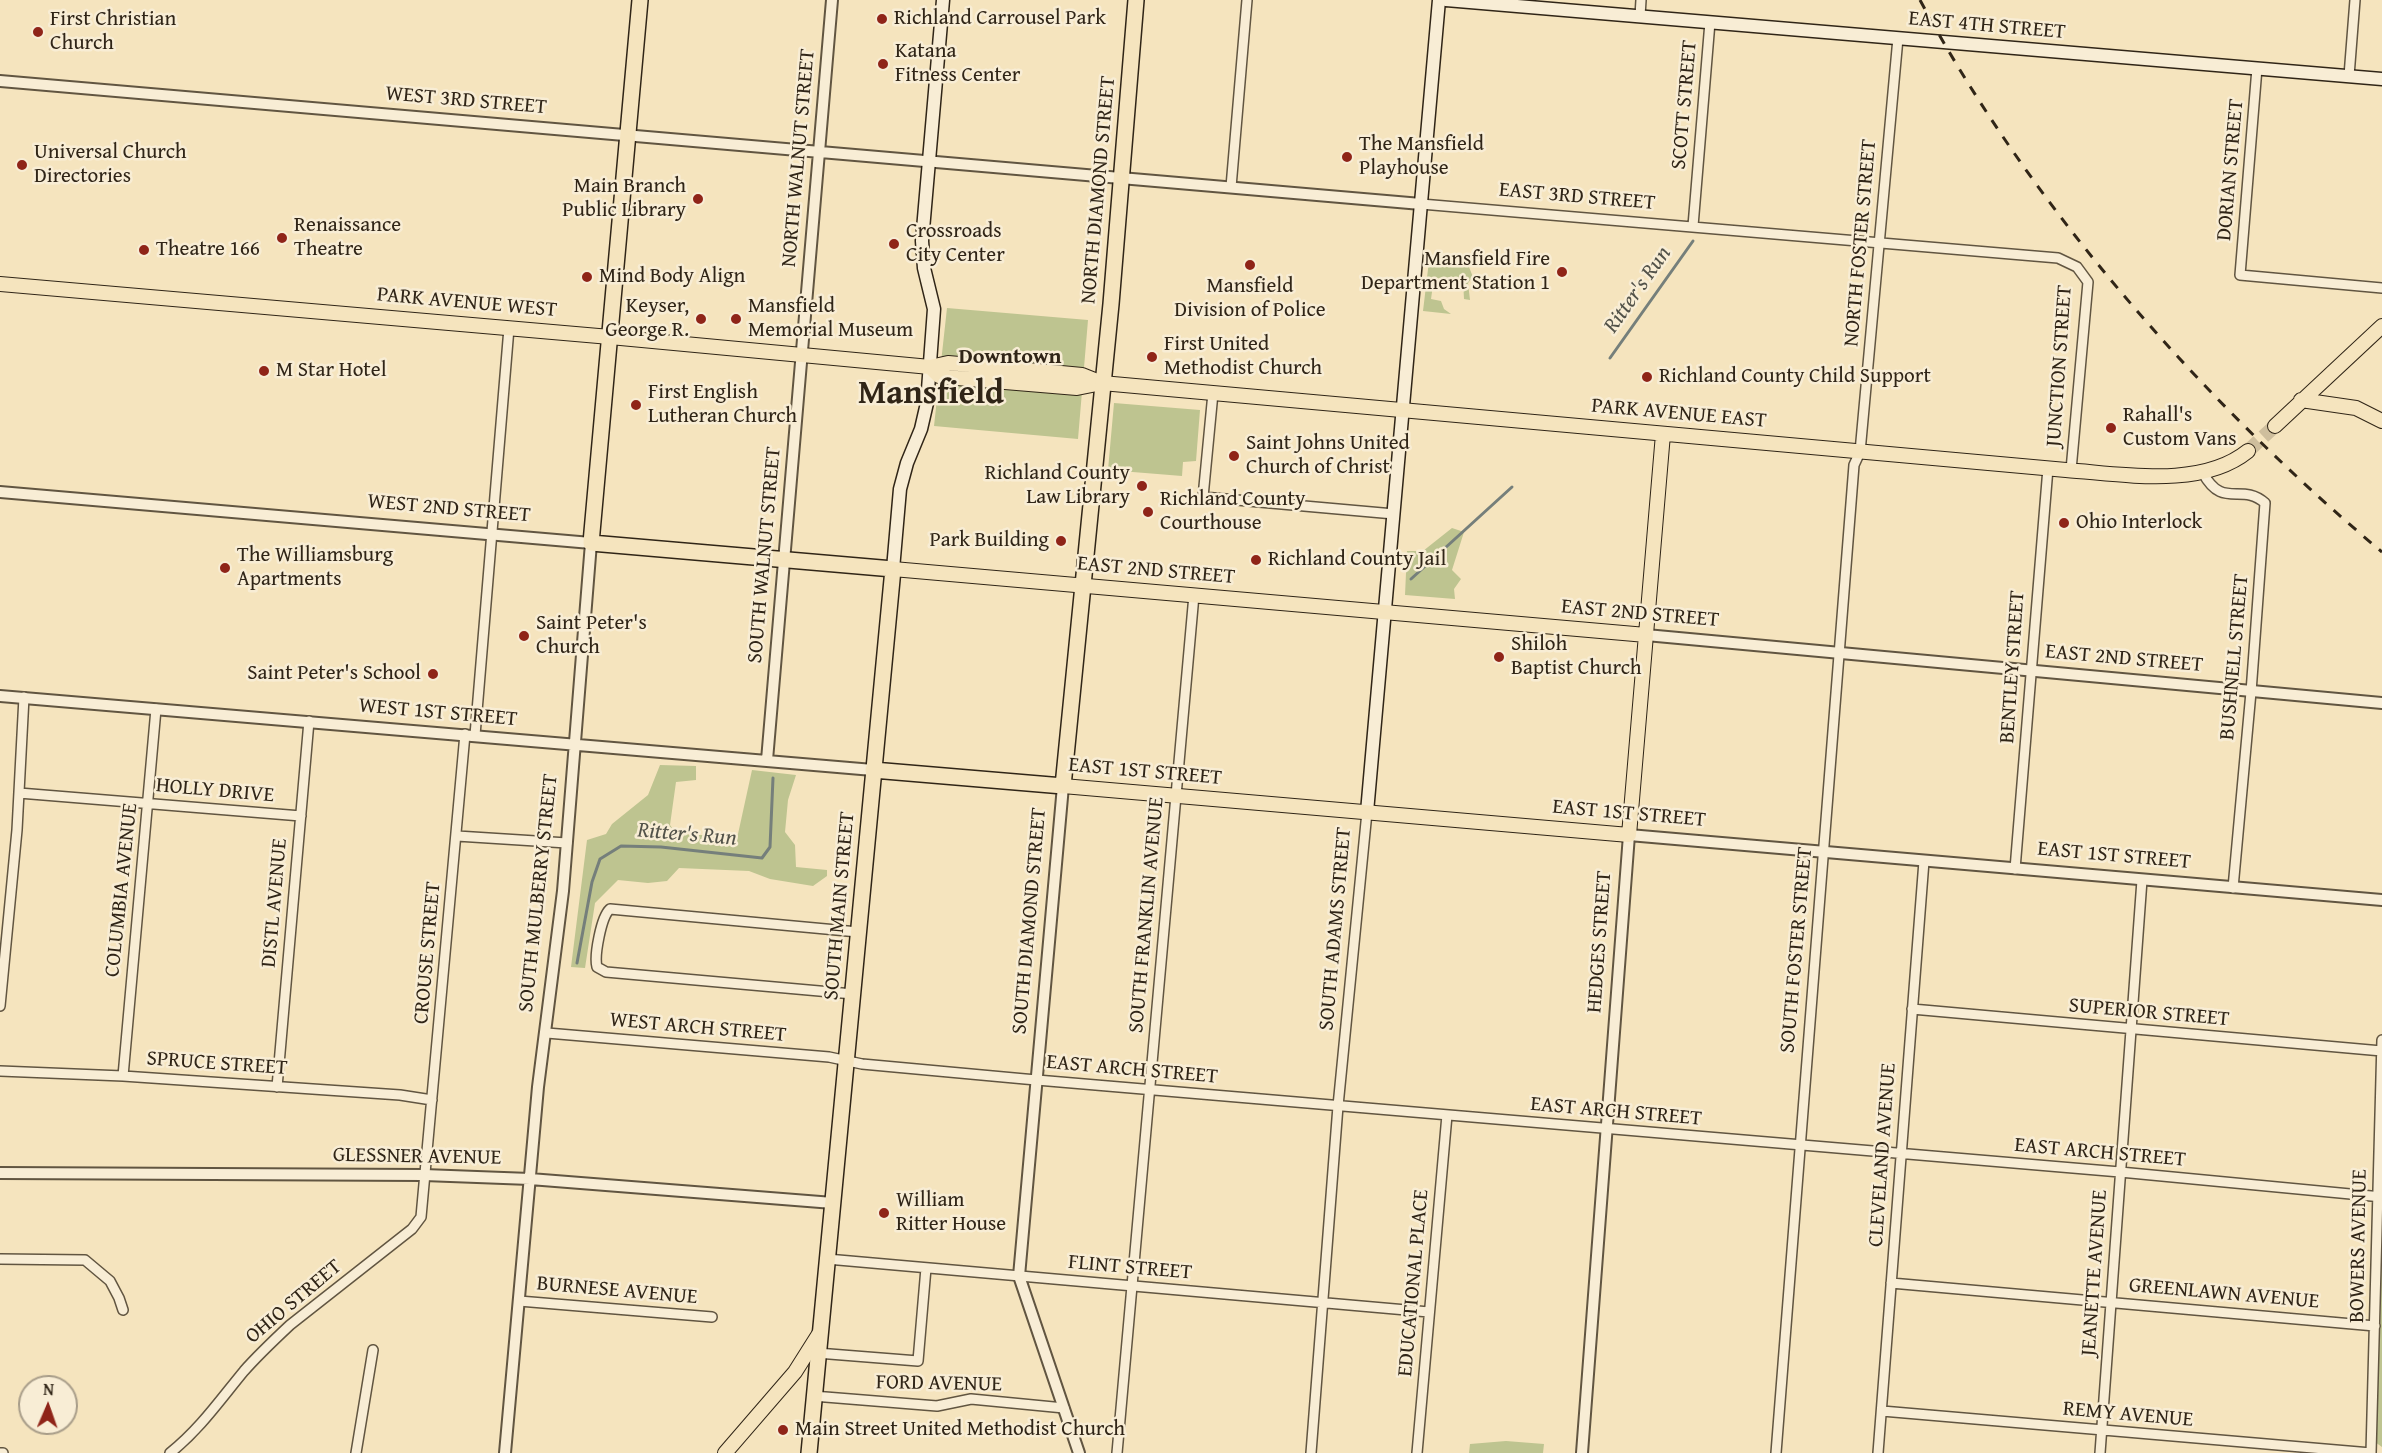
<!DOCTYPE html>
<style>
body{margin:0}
#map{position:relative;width:2382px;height:1453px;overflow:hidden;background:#f5e4be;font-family:"Gentium Book Plus",serif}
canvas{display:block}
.north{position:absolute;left:18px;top:1375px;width:60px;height:60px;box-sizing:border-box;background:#f8edd5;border:2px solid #a89d89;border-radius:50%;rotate:2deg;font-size:16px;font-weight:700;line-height:24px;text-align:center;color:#302517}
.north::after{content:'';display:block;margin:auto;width:21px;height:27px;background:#8f2418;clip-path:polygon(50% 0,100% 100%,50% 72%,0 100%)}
</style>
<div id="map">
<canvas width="2382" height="1453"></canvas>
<div class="north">N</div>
</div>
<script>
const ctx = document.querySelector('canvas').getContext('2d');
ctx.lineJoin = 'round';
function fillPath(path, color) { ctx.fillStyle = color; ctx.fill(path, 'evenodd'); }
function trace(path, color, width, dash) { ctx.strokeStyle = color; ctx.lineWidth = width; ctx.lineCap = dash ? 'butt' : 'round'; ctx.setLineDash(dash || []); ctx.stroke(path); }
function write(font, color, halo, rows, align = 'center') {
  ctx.font = font + ' "Gentium Book Plus",serif'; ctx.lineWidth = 5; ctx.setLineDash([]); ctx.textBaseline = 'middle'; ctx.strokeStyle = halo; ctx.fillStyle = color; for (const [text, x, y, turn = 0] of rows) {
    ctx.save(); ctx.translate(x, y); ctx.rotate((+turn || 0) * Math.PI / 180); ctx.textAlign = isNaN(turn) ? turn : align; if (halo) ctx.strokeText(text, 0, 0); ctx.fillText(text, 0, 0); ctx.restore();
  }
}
fillPath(new Path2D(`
 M1429 261 1469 267 1473 277 1468 283 1470 300 1464 299 1463 280 1434 278 1431 299 1441 301 1444 309 1451 314 1423 311Z
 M947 308 1088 320 1078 439 934 426Z
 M1114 403 1200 410 1196 461 1183 462 1182 476 1108 470Z
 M1452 528 1464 532 1452 570 1461 579 1454 589 1455 599 1405 595 1407 551H1423Z
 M660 765 696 766V780L676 782 670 825 676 834 724 836 738 834 752 770 796 775 788 800 785 832 795 845 796 867 827 870V876L813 886 770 879 749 871 679 868 667 881 648 883 618 880 595 903 585 968 571 967 587 840 606 834 612 824 648 795Z
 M2382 1219V1447L2375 1442Z
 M1506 1441 1544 1444 1543 1453H1469L1470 1444Z`), '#bec490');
trace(new Path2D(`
 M1610 358 1693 241
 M1411 579 1512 487
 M577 963 592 882 600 859 621 846 661 847 762 858 770 847 773 778`), '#757f7b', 3);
trace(new Path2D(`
 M2248 451 2275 426`), '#cebe9d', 14, [14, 7]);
const minor = new Path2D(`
 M1640 16 1641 0
 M2257 68 2240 275 2382 288
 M2349 76 2355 0
 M1231 187 1247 0
 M1421 204 2058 258 2077 267 2088 282 2071 470
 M1693 226 1710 22
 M1213 393 1203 497 1394 514
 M2203 473C2223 510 2241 482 2265 503L2251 692 2233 888
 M475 735 509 328
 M19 793 301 816
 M457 836 567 843
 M2015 869 2048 468
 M853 994 606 972 597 967C594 956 601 917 610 909L858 932
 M0 1006 17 830 24 697
 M1912 1009 2382 1051
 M547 1033 829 1057 862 1064 1025 1079 2120 1172 2382 1197
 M0 1071 123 1076 400 1095 432 1100
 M123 1076 156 709
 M277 1087 309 721
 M0 1259 85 1260 110 1281 119 1298 123 1310
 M827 1259 1429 1312
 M1891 1283 2375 1326
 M519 1301 712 1317
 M817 1353 918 1361 926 1268
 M813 1396 937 1406 971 1399 1064 1408
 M1882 1411 2371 1453
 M0 1453H3
 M170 1453C200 1429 220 1400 244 1371 258 1355 274 1340 290 1325L412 1229 421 1217 465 734
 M356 1453 373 1350
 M1117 1453 1194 595
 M1311 1453 1338 1106 1367 812
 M1417 1453 1447 1115
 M1776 1453 1854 465 1860 452 1898 38
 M1878 1453 1924 861
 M2100 1453 2142 880
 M2371 1453 2382 1040`);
const tertiary = new Path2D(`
 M0 81 1421 204
 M0 492 591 543 563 891 538 1087 505 1453
 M1646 635 2382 703
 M0 696 873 770
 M767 760 832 0
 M1063 786 1019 1276 1079 1453
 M0 1173 424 1175 530 1179 833 1203
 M1582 1453 1629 835 2382 900`);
const secondary = new Path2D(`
 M1446 0 2382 79
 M893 569 900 489 907 463 921 429 927 403 934 309 924 268 922 241 943 0
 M1367 812 1439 0`);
const primary = new Path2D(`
 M0 284 610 337 930 367 948 363 1061 373 1082 375 1102 383 2066 470C2123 474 2201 489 2248 451
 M930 367 939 376 945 377 1077 388 1102 383
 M2301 400 2356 408 2382 421
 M2275 426 2382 326
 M893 569 1646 635
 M1063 786 1629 835 1663 434
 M725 1453 795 1372 819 1334`);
const trunk = new Path2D(`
 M640 0 591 543 893 569 809 1453
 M873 770 1063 786 1111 304 1136 0`);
trace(minor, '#615541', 12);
trace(tertiary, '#615541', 14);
trace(secondary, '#302517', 15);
trace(primary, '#302517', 16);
trace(trunk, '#302517', 18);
trace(minor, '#f8edd5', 9);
trace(tertiary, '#f8edd5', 10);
trace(secondary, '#f8edd5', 12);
trace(primary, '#f5e4be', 14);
trace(trunk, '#f5e4be', 15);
trace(new Path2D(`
 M1920 0C2030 206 2203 402 2382 552`), '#302517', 3, [10, 10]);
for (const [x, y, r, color] of [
 [882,19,6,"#8f2418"],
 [38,32,6,"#8f2418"],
 [883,64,6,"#8f2418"],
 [1347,157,6,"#8f2418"],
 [22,165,6,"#8f2418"],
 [698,199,6,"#8f2418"],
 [282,238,6,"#8f2418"],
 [894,244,6,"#8f2418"],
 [144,250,6,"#8f2418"],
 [1250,265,6,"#8f2418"],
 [1562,272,6,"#8f2418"],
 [587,277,6,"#8f2418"],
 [701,319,6,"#8f2418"],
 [736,319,6,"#8f2418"],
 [1152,357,6,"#8f2418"],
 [264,371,6,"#8f2418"],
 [1647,377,6,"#8f2418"],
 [636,405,6,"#8f2418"],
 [2111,428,6,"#8f2418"],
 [1234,456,6,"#8f2418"],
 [1142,486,6,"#8f2418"],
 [1148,512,6,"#8f2418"],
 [2064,523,6,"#8f2418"],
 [1061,541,6,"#8f2418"],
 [1256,560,6,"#8f2418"],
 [225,568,6,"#8f2418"],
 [524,636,6,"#8f2418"],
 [1499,657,6,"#8f2418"],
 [433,674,6,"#8f2418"],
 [884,1213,6,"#8f2418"],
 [783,1430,6,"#8f2418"]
]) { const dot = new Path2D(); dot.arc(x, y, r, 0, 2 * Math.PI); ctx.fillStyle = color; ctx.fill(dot); trace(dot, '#f8edd5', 2); }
write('21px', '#302517', '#f8edd5', [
 ["Richland Carrousel Park",894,19],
 ["First Christian",50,20],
 ["Church",50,44],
 ["Katana",895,52],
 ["Fitness Center",895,76],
 ["The Mansfield",1359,145],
 ["Playhouse",1359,169],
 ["Universal Church",34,153],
 ["Directories",34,177],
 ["Main Branch",686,187,"right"],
 ["Public Library",686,211,"right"],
 ["Renaissance",294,226],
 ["Theatre",294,250],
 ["Crossroads",906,232],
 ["City Center",906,256],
 ["Theatre 166",156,250],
 ["Mansfield Fire",1550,260,"right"],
 ["Department Station 1",1550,284,"right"],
 ["Mind Body Align",599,277],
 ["Mansfield",1250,287,"center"],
 ["Division of Police",1250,311,"center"],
 ["Keyser,",689,307,"right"],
 ["George R.",689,331,"right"],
 ["Mansfield",748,307],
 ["Memorial Museum",748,331],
 ["First United",1164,345],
 ["Methodist Church",1164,369],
 ["M Star Hotel",276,371],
 ["Richland County Child Support",1659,377],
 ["First English",648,393],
 ["Lutheran Church",648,417],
 ["Rahall's",2123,416],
 ["Custom Vans",2123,440],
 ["Saint Johns United",1246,444],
 ["Church of Christ",1246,468],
 ["Richland County",1130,474,"right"],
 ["Law Library",1130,498,"right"],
 ["Richland County",1160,500],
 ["Courthouse",1160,524],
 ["Ohio Interlock",2076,523],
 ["Park Building",1049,541,"right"],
 ["The Williamsburg",237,556],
 ["Apartments",237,580],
 ["Richland County Jail",1268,560],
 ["Saint Peter's",536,624],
 ["Church",536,648],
 ["Shiloh",1511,645],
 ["Baptist Church",1511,669],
 ["Saint Peter's School",421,674,"right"],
 ["William",896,1201],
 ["Ritter House",896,1225],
 ["Main Street United Methodist Church",795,1430]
], 'left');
write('21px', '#302517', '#f8edd5', [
 ["EAST 4TH STREET",1987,26,5],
 ["WEST 3RD STREET",466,101,5],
 ["SCOTT STREET",1685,105,-85],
 ["NORTH WALNUT STREET",799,158,-85],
 ["DORIAN STREET",2231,170,-85],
 ["NORTH DIAMOND STREET",1099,190,-85],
 ["EAST 3RD STREET",1577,197,5],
 ["NORTH FOSTER STREET",1861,243,-85],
 ["PARK AVENUE WEST",467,303,5],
 ["JUNCTION STREET",2060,366,-86],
 ["PARK AVENUE EAST",1679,414,5],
 ["WEST 2ND STREET",449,509,5],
 ["SOUTH WALNUT STREET",765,555,-85],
 ["EAST 2ND STREET",1156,571,5],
 ["EAST 2ND STREET",1640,614,5],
 ["BUSHNELL STREET",2235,657,-85],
 ["EAST 2ND STREET",2124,659,5],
 ["BENTLEY STREET",2013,667,-86],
 ["WEST 1ST STREET",438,713,5],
 ["EAST 1ST STREET",1145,772,5],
 ["HOLLY DRIVE",215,791,5],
 ["EAST 1ST STREET",1629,814,5],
 ["EAST 1ST STREET",2114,856,5],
 ["COLUMBIA AVENUE",122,890,-84],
 ["SOUTH MULBERRY STREET",539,893,-84],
 ["DISTL AVENUE",275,903,-85],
 ["SOUTH MAIN STREET",840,906,-85],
 ["SOUTH FRANKLIN AVENUE",1147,915,-85],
 ["SOUTH DIAMOND STREET",1030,921,-85],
 ["SOUTH ADAMS STREET",1336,929,-85],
 ["HEDGES STREET",1600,942,-86],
 ["SOUTH FOSTER STREET",1797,950,-85],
 ["CROUSE STREET",428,953,-85],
 ["SUPERIOR STREET",2149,1013,5],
 ["WEST ARCH STREET",698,1028,5],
 ["SPRUCE STREET",217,1064,4],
 ["EAST ARCH STREET",1132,1070,5],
 ["EAST ARCH STREET",1616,1112,5],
 ["EAST ARCH STREET",2100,1153,5],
 ["CLEVELAND AVENUE",1883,1155,-86],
 ["GLESSNER AVENUE",417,1157,1],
 ["BOWERS AVENUE",2359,1246,-89],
 ["FLINT STREET",1130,1268,5],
 ["JEANETTE AVENUE",2095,1273,-86],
 ["EDUCATIONAL PLACE",1414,1283,-85],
 ["BURNESE AVENUE",617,1291,5],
 ["GREENLAWN AVENUE",2224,1294,5],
 ["OHIO STREET",294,1302,-40],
 ["FORD AVENUE",939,1384,1],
 ["REMY AVENUE",2128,1415,5]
]);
write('italic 22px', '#525249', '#f8edd5', [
 ["Ritter's Run",1638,290,-55],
 ["Ritter's Run",687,835,5]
]);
write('bold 22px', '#302517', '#f8edd5', [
 ["Downtown",1010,357]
]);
write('bold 33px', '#302517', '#f8edd5', [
 ["Mansfield",931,395]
]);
</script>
